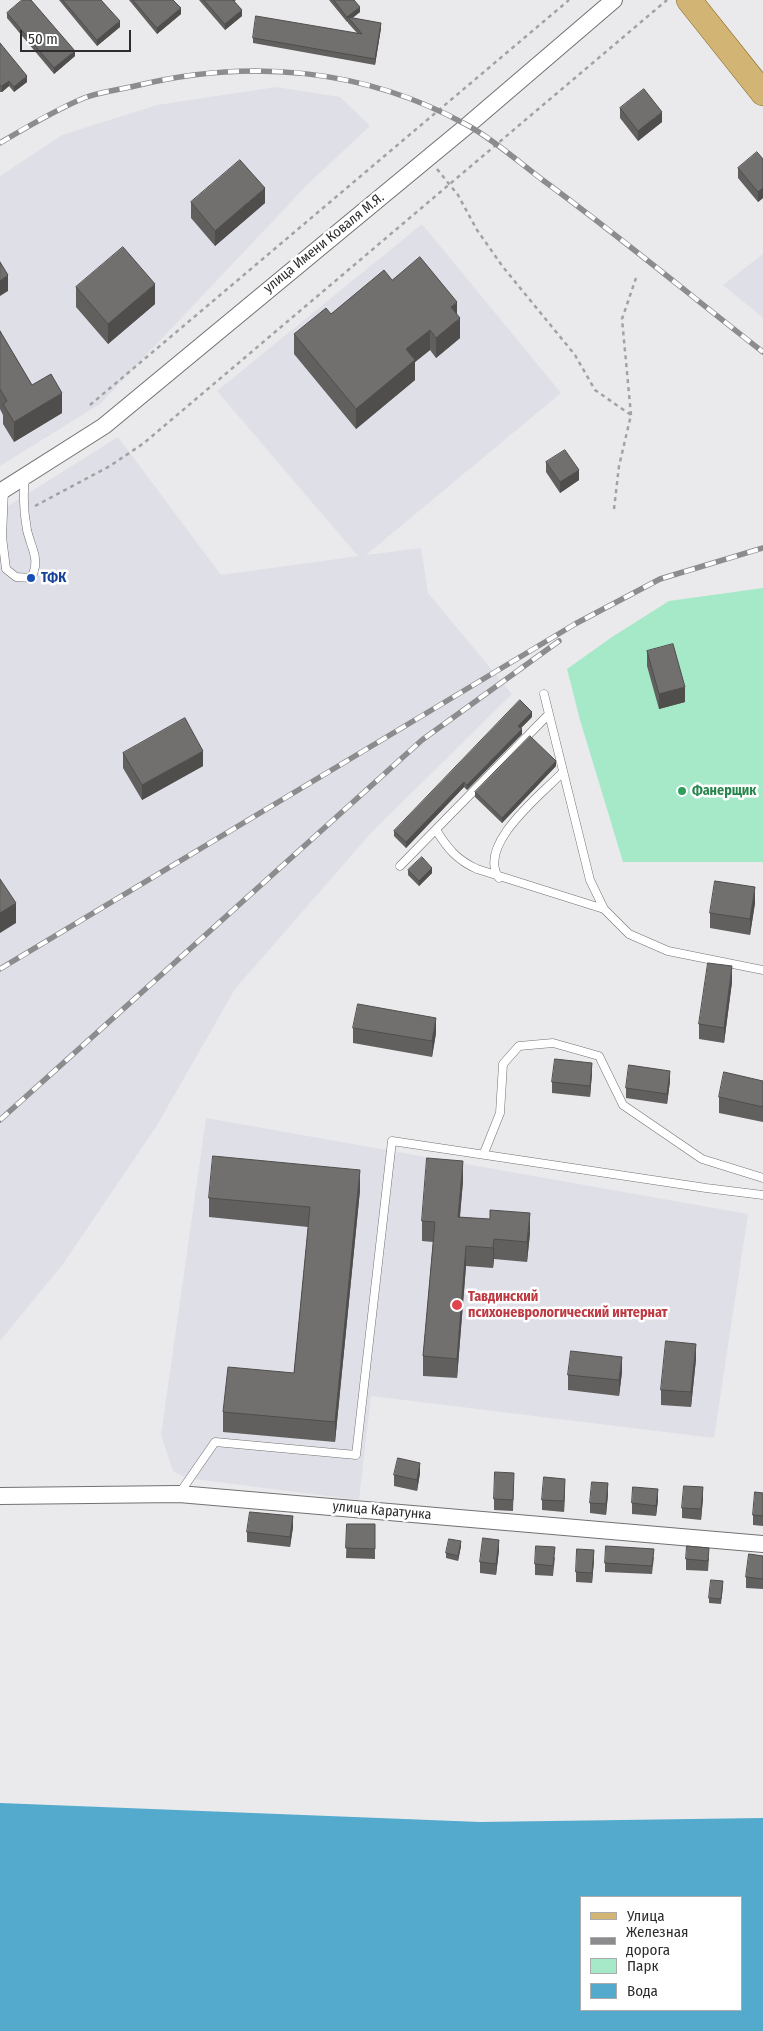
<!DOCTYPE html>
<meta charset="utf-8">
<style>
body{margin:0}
#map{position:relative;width:763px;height:2031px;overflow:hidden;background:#eaeaec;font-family:"Fira Sans Condensed",sans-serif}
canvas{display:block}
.legend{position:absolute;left:580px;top:1896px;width:162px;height:115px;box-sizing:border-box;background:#fff;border:1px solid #ababab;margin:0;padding:6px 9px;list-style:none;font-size:15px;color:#2d2d2e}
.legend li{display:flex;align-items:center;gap:10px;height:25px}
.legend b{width:25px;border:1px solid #ababab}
.scale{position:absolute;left:20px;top:30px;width:111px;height:22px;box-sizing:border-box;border:2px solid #2d2d2e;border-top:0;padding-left:6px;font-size:15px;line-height:18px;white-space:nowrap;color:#2d2d2e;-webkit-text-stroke:4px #fff;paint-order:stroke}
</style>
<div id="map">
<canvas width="763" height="2031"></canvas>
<ul class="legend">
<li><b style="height:6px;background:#d2b474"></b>Улица</li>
<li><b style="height:6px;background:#8c8c8e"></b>Железная дорога</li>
<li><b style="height:14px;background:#a6e9c8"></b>Парк</li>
<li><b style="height:14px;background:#53aacc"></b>Вода</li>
</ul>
<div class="scale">50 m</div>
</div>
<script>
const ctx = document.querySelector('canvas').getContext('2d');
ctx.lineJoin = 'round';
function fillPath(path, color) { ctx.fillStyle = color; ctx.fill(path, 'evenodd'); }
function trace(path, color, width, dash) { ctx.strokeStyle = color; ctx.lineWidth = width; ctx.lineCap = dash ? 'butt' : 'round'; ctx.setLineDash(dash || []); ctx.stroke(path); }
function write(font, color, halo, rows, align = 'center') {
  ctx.font = font + ' "Fira Sans Condensed",sans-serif'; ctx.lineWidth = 5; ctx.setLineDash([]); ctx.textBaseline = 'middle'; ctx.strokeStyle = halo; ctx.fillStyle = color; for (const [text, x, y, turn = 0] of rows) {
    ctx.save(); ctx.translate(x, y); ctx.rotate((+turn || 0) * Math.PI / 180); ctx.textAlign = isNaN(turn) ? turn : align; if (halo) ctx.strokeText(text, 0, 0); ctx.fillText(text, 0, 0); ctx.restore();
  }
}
fillPath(new Path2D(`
 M276 87 340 97 370 126 309 183 100 404 0 466V176L62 135 157 105Z
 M422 224 561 393 366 555 421 548 428 593 512 694 371 833 235 989 156 1127 63 1264 0 1341V511L118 437 221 575 358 556 217 391Z
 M763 254V318L723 285Z
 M206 1118 748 1214 714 1438 371 1396 359 1500 186 1478 173 1471 161 1435Z`), '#dfdfe8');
fillPath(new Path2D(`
 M763 588V862H623L580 720 567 669 612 637 669 601Z`), '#a6e9c8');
fillPath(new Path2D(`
 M0 1803 480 1822 763 1818V2031H0ZM582 1897H742V2010H582Z`), '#53aacc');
const service = new Path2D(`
 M4 489 2 537 6 569 16 577 31 578C41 560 31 548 27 530 24 514 23 494 25 478
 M544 694 590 880 604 909 629 934 668 951 763 970
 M436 830C448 849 457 860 477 869L604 909
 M400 866 548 715
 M499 878C476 845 542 794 562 773
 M484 1153 500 1113 503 1064 519 1046 553 1043 599 1056 623 1105 702 1159 763 1178
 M179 1494 215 1442 356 1455 392 1141 706 1188 763 1195`);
const minor = new Path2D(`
 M0 492 104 426 468 125 614 0
 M0 1496 179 1494 763 1544`);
const primary = new Path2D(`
 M689 0 763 93`);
trace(service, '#717173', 9);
trace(minor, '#717173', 18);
trace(primary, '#856420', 26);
trace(new Path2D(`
 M437 169 458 195 477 230 503 267 575 355 595 390 631 415 619 466 614 509
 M90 405 569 0
 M631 415 622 319 636 278
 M35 506 110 466 144 443 667 0`), '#a2a2a3', 2.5, [4, 4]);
trace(service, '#fff', 8);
trace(minor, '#fff', 16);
trace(primary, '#d2b474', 25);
const rail = new Path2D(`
 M0 143C27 127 55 110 84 98 100 92 118 90 135 86 248 58 364 68 467 125 493 139 520 163 544 181 619 236 690 295 763 352
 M0 969 575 624 660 579 763 548
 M0 1120 422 740 559 641`);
trace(rail, '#8c8c8e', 5.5);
trace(rail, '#fff', 4, [11]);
fillPath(new Path2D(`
 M59 0H101L120 27 97 46Z
 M129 0H173L181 14 157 34Z
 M199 0H236L234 2 242 16 225 30Z
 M329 0H354L360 12 352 18 381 28 375 65 253 43V38L357 33 348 23V22H347Z
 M7 13 75 56 54 74 7 18Z
 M0 43 27 82 14 92 9 86 2 92H0Z
 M620 108 662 122 638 141 620 118Z
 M763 159V198L758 202 738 178V168Z
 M191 202 265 203 215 246 191 218Z
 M392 280 457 315 460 338 436 358 430 350 415 362V380L356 429 294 354V334Z
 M76 287 155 304 108 344 76 307Z
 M0 331 32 385 62 413 14 442 3 424V415L0 409Z
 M546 462 579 480 560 493 546 472Z
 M647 651 685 702 659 709 647 666Z
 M532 717 521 728 522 734 467 790 464 787 406 848 394 836V831Z
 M123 753 203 766 142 800 123 768Z
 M556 766 502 823 475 797V792Z
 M408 870 432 873 419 886 408 875Z
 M755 903 750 935 710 928V913Z
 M732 982 724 1043 699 1039V1024Z
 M353 1028 436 1033 432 1057 353 1043Z
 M592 1073 590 1097 552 1093V1082Z
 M670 1081 667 1104 626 1098V1088Z
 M763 1081V1122L719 1113V1097Z
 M463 1181 460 1217 530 1233 527 1262 494 1259 493 1268 466 1266 457 1378 423 1376V1356L433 1242 422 1241V1221Z
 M360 1190 335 1442 223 1432V1412L294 1373 308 1227 209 1217V1198Z
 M696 1359 691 1407 661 1405V1390Z
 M622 1372 619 1396 568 1390V1375Z
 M420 1473 417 1491 394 1486V1475Z
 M514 1484 513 1511 494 1510V1499Z
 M565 1489 564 1512 542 1510V1500Z
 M763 1493V1526L753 1525V1515Z
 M608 1494 606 1515 590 1513V1503Z
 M703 1498 701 1520 682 1518V1508Z
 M658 1500 656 1516 632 1514V1503Z
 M347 1524H375V1559L346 1558Z
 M293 1527 290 1547 247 1542V1532Z
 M461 1546 458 1561 446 1558V1553Z
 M499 1550 496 1575 480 1573V1562Z
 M763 1556V1589L746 1588V1577Z
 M555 1557 553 1576 535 1575V1564Z
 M654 1557 652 1574 605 1572V1563Z
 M709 1558 708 1571 686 1570V1559Z
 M594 1560 592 1583 576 1582V1572Z
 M723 1586 721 1604 709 1603V1598Z`), '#61605f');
fillPath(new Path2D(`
 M360 7V12L350 20 348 17 347 22V17Z
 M181 8V14L157 34V28Z
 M242 10V16L225 30V24Z
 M120 21V27L97 46V40Z
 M381 23V28L375 65V59Z
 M75 51V56L54 74V68Z
 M27 76V82L14 92V87Z
 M9 81V86L2 92V86Z
 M662 112V122L638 141V131Z
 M265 188V203L215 246V231Z
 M763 188V198L758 202V192Z
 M8 275V291L0 296V281Z
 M155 284V304L108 344V324Z
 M457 302V321L460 318V338L436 358V338L451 307Z
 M430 330V350L415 362V380L356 429V409L406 349Z
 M62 393V413L14 442V422Z
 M579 470V480L560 493V482Z
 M685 687V702L659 709V694Z
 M532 712V717L518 731V726Z
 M522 729V734L467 790V785Z
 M203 751V766L142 800V785Z
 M556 761V766L502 823V818Z
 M464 782V787L406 848V842Z
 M432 868V873L419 886V881Z
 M755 887V903L750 935V919Z
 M16 903V923L0 933V913Z
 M732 966V982L724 1043V1028Z
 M436 1018V1033L432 1057V1041Z
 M592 1063V1073L590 1097V1086Z
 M670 1071V1081L667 1104V1094Z
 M463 1161V1181L458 1236V1217Z
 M360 1170V1190L335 1442V1422Z
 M530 1213V1233L527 1262V1242Z
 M494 1239V1259L493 1268V1248Z
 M466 1246V1266L457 1378V1359Z
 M696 1344V1359L691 1407V1392Z
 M622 1357V1372L619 1396V1380Z
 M420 1463V1473L417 1491V1480Z
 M565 1479V1489L564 1512V1501Z
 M608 1483V1494L606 1515V1504Z
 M703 1487V1498L701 1520V1509Z
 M658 1489V1500L656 1516V1506Z
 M293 1516V1527L290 1547V1537Z
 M499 1540V1550L496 1575V1564Z
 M461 1541V1546L458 1561V1556Z
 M594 1550V1560L592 1583V1573Z`), '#4f4e4d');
const building = new Path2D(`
 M22 0H31L75 51 54 68 7 13Z
 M63 0H101L120 21 97 40Z
 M133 0H173L181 8 157 28Z
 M204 0H233L242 10 225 24Z
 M334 0H354L360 7 347 17Z
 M256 16 362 34 348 17 381 23 375 59 253 38Z
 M0 43 27 76 14 87 9 81 2 86H0Z
 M644 89 662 112 638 131 620 108Z
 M757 152 763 159V188L758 192 738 168Z
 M240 160 265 188 215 231 191 202Z
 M123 247 155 284 108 324 76 287Z
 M420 257 457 302 451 307 460 318 436 338 430 330 406 349 415 360 356 409 294 334 326 308 331 314 384 270 392 280Z
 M0 262 8 275 0 281Z
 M0 331 32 385 51 374 62 393 14 422 3 404 7 401 0 389Z
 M565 450 579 470 560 482 546 462Z
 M673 644 685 687 659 694 647 651Z
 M520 700 532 712 518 726 522 729 467 785 464 782 406 842 394 831Z
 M185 718 203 751 142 785 123 753Z
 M530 736 556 761 502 818 475 792Z
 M422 857 432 868 419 881 408 870Z
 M0 879 16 903 0 913Z
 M715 881 755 887 750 919 710 913Z
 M708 963 732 966 724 1028 699 1024Z
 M358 1004 436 1018 432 1041 353 1028Z
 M555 1059 592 1063 590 1086 552 1082Z
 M629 1065 670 1071 667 1094 626 1088Z
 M724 1072 763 1081V1107L719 1097Z
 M213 1156 360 1170 335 1422 223 1412 228 1367 294 1373 310 1207 209 1198Z
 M427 1158 463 1161 458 1217 490 1219V1210L530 1213 527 1242 494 1239 493 1248 466 1246 457 1359 423 1356 435 1222 422 1221Z
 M666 1341 696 1344 691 1392 661 1390Z
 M571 1351 622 1357 619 1380 568 1375Z
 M398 1458 420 1463 417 1480 394 1475Z
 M495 1472 514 1473 513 1500 494 1499Z
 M544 1477 565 1479 564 1501 542 1500Z
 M592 1482 608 1483 606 1504 590 1503Z
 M684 1486 703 1487 701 1509 682 1508Z
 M633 1487 658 1489 656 1506 632 1503Z
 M755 1492 763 1493V1516L753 1515Z
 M250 1512 293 1516 290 1537 247 1532Z
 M347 1524H375V1549L346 1548Z
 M483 1538 499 1540 496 1564 480 1562Z
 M449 1539 461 1541 458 1556 446 1553Z
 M536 1546 555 1547 553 1566 535 1564Z
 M606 1546 654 1549 652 1566 605 1563Z
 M687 1546 709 1548 708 1561 686 1559Z
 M577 1549 594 1550 592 1573 576 1572Z
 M749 1554 763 1556V1579L746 1577Z
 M711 1580 723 1581 721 1599 709 1598Z`);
fillPath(building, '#71706e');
trace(building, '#4f4e4d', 1);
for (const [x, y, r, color] of [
 [31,578,5,"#1a4fb4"],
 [682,791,5,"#2e9e5b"],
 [457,1305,6,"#e0444e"]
]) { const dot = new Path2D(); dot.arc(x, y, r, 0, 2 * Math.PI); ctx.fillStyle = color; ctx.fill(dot); trace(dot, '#fff', 2); }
write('14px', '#2d2d2e', '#fff', [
 ["улица Имени Коваля М.Я.",324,243,-39],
 ["улица Каратунка",382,1511,5]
]);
write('bold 14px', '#164399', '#fff', [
 ["ТФК",41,578]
], 'left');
write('bold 14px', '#27864d', '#fff', [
 ["Фанерщик",692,791]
], 'left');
write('bold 14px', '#be3a42', '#fff', [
 ["Тавдинский",468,1297],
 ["психоневрологический интернат",468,1313]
], 'left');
</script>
